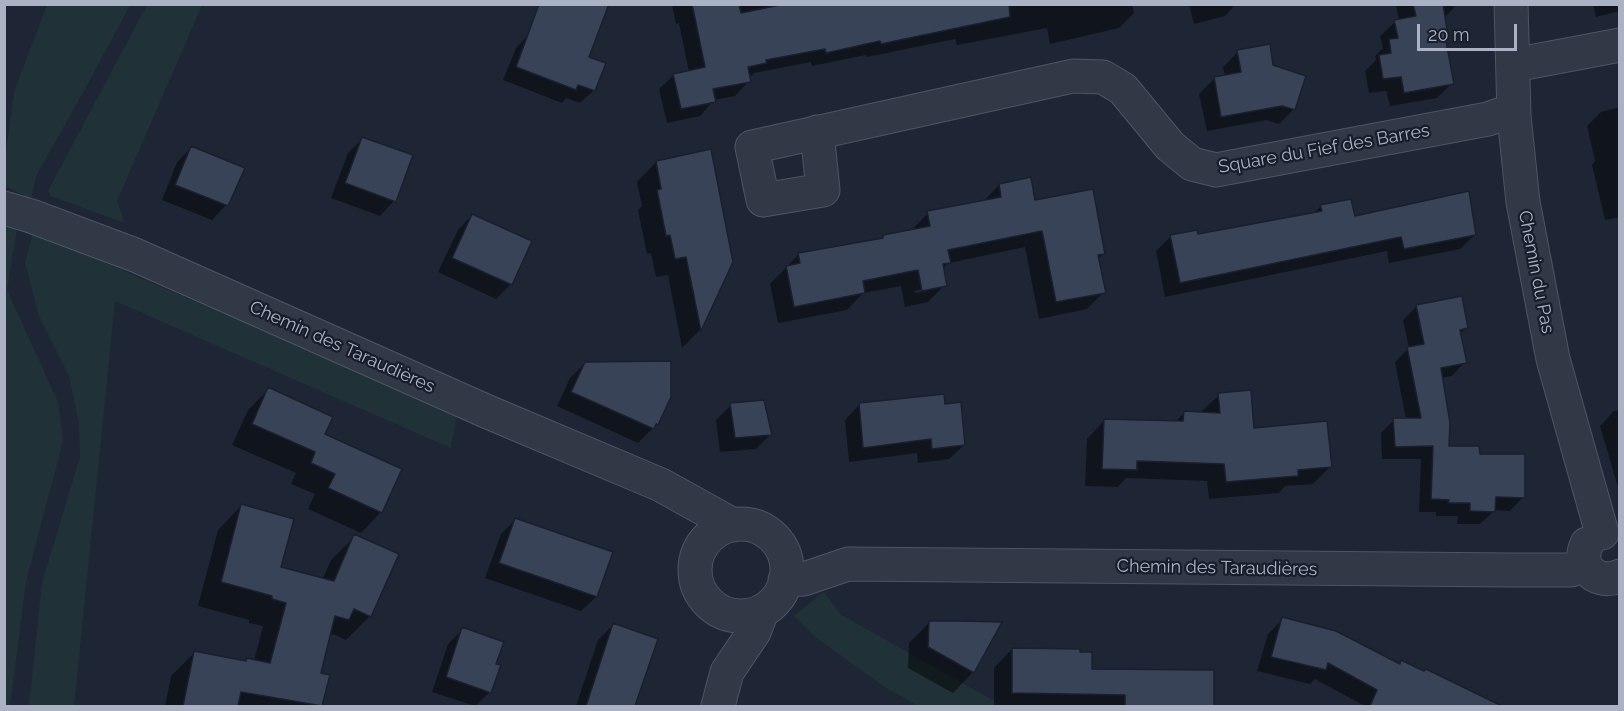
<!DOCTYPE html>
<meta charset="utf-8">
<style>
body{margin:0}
#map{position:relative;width:1624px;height:711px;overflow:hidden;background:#1e2636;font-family:Raleway,sans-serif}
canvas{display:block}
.frame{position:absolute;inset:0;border:6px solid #aab2c4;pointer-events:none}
.scale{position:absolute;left:1417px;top:24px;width:100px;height:27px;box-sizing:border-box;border:3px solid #aab2c4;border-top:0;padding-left:8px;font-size:18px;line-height:21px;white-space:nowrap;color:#aab2c4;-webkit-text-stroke:4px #171d2a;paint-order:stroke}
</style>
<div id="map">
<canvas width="1624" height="711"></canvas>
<div class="frame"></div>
<div class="scale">20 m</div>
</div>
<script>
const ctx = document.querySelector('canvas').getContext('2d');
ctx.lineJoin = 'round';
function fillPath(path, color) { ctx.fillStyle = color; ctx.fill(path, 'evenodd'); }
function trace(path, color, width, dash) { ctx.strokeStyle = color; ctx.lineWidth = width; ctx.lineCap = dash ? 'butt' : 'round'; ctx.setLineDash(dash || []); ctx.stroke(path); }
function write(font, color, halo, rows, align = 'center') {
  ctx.font = font + ' Raleway,sans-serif'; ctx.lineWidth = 4.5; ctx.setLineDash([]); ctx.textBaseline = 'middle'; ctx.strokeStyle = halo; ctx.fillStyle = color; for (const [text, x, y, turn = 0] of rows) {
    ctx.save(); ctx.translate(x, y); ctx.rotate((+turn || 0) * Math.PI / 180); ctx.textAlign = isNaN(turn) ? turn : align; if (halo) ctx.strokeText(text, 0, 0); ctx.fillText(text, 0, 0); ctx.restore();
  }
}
fillPath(new Path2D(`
 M47 5H130L85 89 37 174 31 199 5 186V160L14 92Z
 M147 5H202L117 201 125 223 51 196 48 191Z
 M4 228H17L7 290 58 402 63 441 26 581 10 706H5Z
 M33 232 457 414 451 448 115 301 74 706H29L42 583 80 457 79 423 69 376 39 316 25 263Z
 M824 592 840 614 1003 706H919L886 688 814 636 794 616Z`), '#203237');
fillPath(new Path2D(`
 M672 4H778L779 7 884 4H1132L1134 13 1119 28 1050 44 1047 28 957 45 955 39 867 57 866 55 812 66 811 62 754 73 749 78V81L735 96 714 100 700 116 667 123 659 89 674 75 689 72 679 23 676 24Z
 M1189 4H1236L1225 16 1194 24Z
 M1396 4H1453L1454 8 1444 18 1446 29 1443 32 1452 83 1437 98 1390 106 1386 91 1369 93 1365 71 1376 60 1375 56 1383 48 1380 36 1395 22 1399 21Z
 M1593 4H1620V11L1596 17Z
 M529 34 587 57 594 90 580 103 566 98 562 103 503 80 516 48Z
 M1238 52 1272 66 1294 109 1279 124 1266 120 1207 131 1199 94 1214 79 1225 77 1223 67Z
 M1620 107V217L1605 220 1592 165 1595 161 1587 126 1601 112Z
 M363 138 394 201 380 216 331 198 348 153Z
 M192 147 226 205 212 220 162 200 177 162Z
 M710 151 732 262 700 330 682 348 668 275 656 277 651 253 647 254 638 210 642 206 637 182 656 162Z
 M999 185 1034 202 1104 253 1097 260 1104 292 1087 309 1039 319 1025 247 949 263 942 269 945 285 928 302 905 307 901 286 863 293 847 310 778 323 770 284 799 254 880 240 883 237 911 231 928 213 983 202ZM928 288V291L915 293 914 291Z
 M1321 206 1354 217 1475 235 1460 249 1389 263 1387 251 1165 297 1156 251 1171 236H1196L1312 215Z
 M472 215 511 284 496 299 438 272 458 230Z
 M1417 306 1466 328 1460 334 1465 362 1452 376 1441 378 1448 447 1478 455 1523 497 1510 511 1495 510 1480 524H1457L1458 516H1436V512H1419L1421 459H1382L1381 433 1394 420H1406L1395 362 1409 348 1403 320Z
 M585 363 657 424 638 443 557 406 570 378Z
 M269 389 323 435 381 512 361 533 308 509 315 494 291 484 296 473 232 445 248 410Z
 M1219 395 1253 430 1330 467 1313 484 1285 486 1279 493 1209 499 1207 481 1126 478 1118 487 1085 486 1087 439 1104 421 1174 423 1184 413 1201 412Z
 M731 405 771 434 756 449 720 452 716 420Z
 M859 405 943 406 964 445 949 459 918 463 917 453 849 462 845 420Z
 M1620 410V494L1600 426 1614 411Z
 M241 506 279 568 322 580 331 560 355 536 370 616 346 640 333 634 328 638 319 674 328 676 320 706H165L171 676 194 653 244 663 247 660 254 661 263 626 249 623V620L198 606 218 530Z
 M516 519 596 597 581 611 485 578 501 534Z
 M1283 619 1399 665 1402 662 1478 696 1472 706H1362L1363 705 1315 679 1310 684 1257 671 1268 634Z
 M929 623 973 672 953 693 908 668 909 643Z
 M613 625 656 640 633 706H576L598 640Z
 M463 629 494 664 490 692 475 706 432 692 448 644Z
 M1012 649 1091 670 1212 672V706H994V668Z`), '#0007');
const building = new Path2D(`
 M539 4H609L589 57 606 63 595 91 578 85 576 90 516 67Z
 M692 4H739L741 13 785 4H1009L1010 17 881 44 880 41 826 53 825 49 766 60 767 63 748 67 751 82 713 89 716 102 681 109 673 74 705 67Z
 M1413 4H1443L1447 30H1444L1454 84 1404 93 1401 77 1383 79 1379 55 1391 53 1389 39 1398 38 1394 20 1416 16Z
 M1270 44 1273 65 1306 76 1295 110 1282 106 1221 117 1214 77 1241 72 1237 50Z
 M362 137 413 155 396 202 345 183Z
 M191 146 245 168 228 206 175 185Z
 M711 149 733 262 701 331 686 257 675 259 670 235 666 236 657 190 661 189 656 161Z
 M1031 177 1035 200 1093 189 1105 254 1098 255 1106 293 1056 302 1042 231 948 250 951 263 943 264 947 286 922 291 918 270 863 281 865 293 794 307 786 266 800 263 798 253 883 238V235L930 226 927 211 1001 197 999 184Z
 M1469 191 1476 235 1404 249 1401 237 1180 283 1170 235 1197 230 1198 234 1322 211 1320 205 1351 199 1355 216Z
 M472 214 532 241 512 285 452 258Z
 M1462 296 1468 328 1460 330 1467 363 1441 368 1450 423 1449 446H1479L1480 454H1525V498L1496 497 1495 512 1470 511V503H1448L1449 500 1431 499 1433 446 1395 447 1393 418H1421L1407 347 1424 344 1416 305Z
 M671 361V397L658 425 656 424 654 429 571 392 585 362Z
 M268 387 333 417 325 434 402 469 382 513 328 488 335 474 311 463 315 452 252 424Z
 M1251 390 1254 428 1327 421 1332 467 1298 470V476L1226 482 1224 464 1137 461V470L1102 469 1104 419 1183 421 1184 411 1220 413 1218 393Z
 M944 394 945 404 961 402 965 445 932 449 931 439 863 448 859 403Z
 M764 400 772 435 735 438 730 403Z
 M241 504 294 519 281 567 334 581 354 534 399 554 371 617 354 609 349 620 335 616 321 673 330 675 322 706 241 692 238 706H183L194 651 246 661 247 658 270 663 286 603 272 599V596L221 582Z
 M515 518 613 552 597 597 499 563Z
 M1282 617 1336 631 1400 664 1401 660 1424 671 1426 669 1502 706H1370L1377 690 1328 663 1326 670 1271 657Z
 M929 621H958L1002 622 974 673 928 647Z
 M613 623 658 639 635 706H586Z
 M462 627 504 642 496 664 501 665 491 693 446 677Z
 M1012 648 1080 649V652H1092V669L1214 670V706H1125V695L1012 693Z`);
fillPath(building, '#394357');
trace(building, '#191f2d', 1.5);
const street = new Path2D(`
 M1511 4 1514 116 1523 202 1553 359 1602 533
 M1514 65 1620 45
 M817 132 823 190 763 200 752 147 1073 76 1103 77 1123 89 1170 146 1192 164 1216 170 1488 119 1499 115 1514 116
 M4 208 31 216 135 255 488 412 661 485 733 525
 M695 570a46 46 0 1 1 92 0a46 46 0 1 1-92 0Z
 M1587 544C1575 567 1598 586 1620 576
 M785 580 804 579 848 564 1511 570H1571L1585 563
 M718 706 727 672 754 632 762 611`);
trace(street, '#4e5565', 35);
trace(street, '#313846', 33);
write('18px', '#aab2c4', '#171d2a', [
 ["Square du Fief des Barres",1324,149,-10],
 ["Chemin du Pas",1536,272,79],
 ["Chemin des Taraudières",342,347,24],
 ["Chemin des Taraudières",1217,568,1]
]);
</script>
